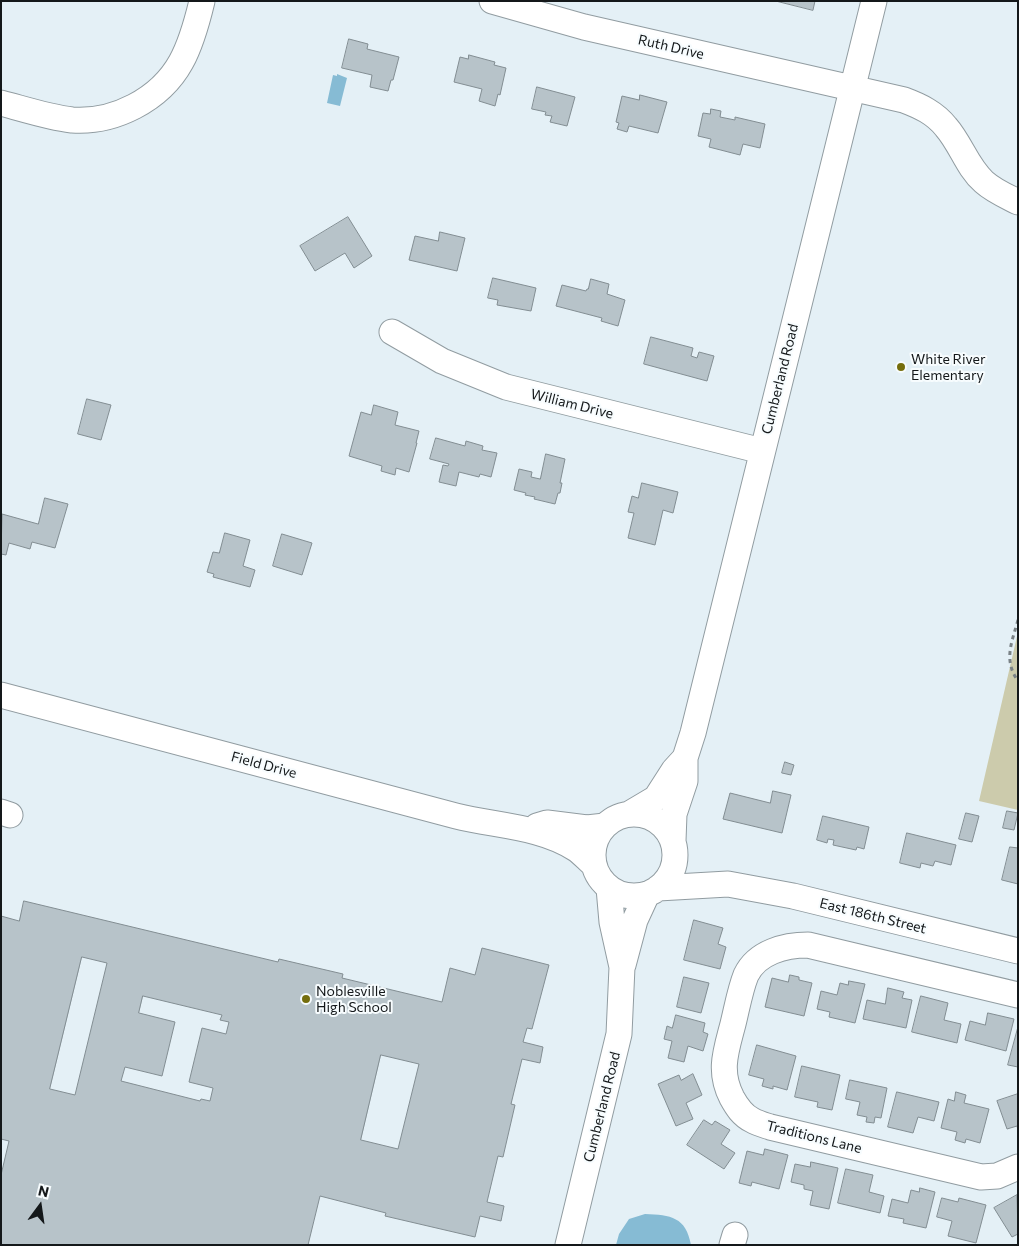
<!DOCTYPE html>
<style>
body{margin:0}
#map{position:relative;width:1019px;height:1246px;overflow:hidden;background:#e4f0f6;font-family:Commissioner,sans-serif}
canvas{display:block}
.frame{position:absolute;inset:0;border:2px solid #14181a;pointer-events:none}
.north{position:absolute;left:15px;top:1181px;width:50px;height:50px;-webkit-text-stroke:4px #f7fcfe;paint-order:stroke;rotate:14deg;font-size:14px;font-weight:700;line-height:20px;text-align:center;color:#14181a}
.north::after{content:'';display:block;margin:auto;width:18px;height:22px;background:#14181a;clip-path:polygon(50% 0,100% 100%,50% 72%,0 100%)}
</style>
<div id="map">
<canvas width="1019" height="1246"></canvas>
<div class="frame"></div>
<div class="north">N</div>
</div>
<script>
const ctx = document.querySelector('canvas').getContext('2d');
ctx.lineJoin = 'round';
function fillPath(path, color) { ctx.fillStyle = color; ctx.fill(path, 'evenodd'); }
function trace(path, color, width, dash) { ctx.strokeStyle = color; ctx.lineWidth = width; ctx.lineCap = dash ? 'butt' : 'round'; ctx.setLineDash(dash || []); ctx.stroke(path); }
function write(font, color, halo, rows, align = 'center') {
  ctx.font = font + ' Commissioner,sans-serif'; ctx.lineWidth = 4; ctx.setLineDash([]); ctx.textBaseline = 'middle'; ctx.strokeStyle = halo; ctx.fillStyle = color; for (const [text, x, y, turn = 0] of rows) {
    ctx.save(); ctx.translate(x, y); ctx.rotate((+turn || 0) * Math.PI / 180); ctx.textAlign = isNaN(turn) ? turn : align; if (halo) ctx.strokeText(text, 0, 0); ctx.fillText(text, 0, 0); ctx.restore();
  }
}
fillPath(new Path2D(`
 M1018 632V810L979 801Z`), '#cccbac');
fillPath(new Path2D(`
 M337 74 347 78 340 106 327 103 333 75 337 76Z
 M645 1214C671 1215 686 1217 691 1245H616L619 1234 629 1219Z`), '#86bbd4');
const building = new Path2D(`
 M776 1H815L813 10Z
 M349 39 368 44 367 49 399 57 393 80H391L388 91 370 87 372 75 342 68Z
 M469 55 495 62 494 65 506 68 500 95 498 94 495 106 479 101 482 89 454 82 460 57 468 59Z
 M537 87 575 97 567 126 550 122 552 116 545 115 546 112 532 109Z
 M640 95 667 102 658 133 629 126 627 132 617 129 619 123 616 122 622 96 639 100Z
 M711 109 721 111 720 117 735 120V117L765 124 760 148 743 144 740 155 709 147 711 139 698 136 703 113 710 114Z
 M348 217 372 256 354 268 345 253 315 271 300 246Z
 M440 232 465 238 457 271 409 260 415 236 438 241Z
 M493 278 536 288 531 311 497 305 498 300 488 298Z
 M591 279 609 284 607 294 625 300 618 326 601 321 602 318 556 306 562 285 586 291 587 289H588Z
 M651 337 693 348 691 356 697 358 699 352 714 356 707 381 644 364Z
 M87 399 111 405 101 440 78 434Z
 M374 405 398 412 395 425 419 431 416 443H417L409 472 396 468 395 475 381 471 382 466 349 456 361 412 371 415Z
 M436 438 465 446 466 441 483 446 482 450 497 453 491 477 480 474 479 477 459 472 456 486 439 482 443 465 448 466 449 464 430 459Z
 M546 454 565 459 560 483H562L560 493H558L555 504 534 499 535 497 525 495 526 493 514 490 519 469 532 472 531 477 540 479Z
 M642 483 678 492 673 513 663 510 655 545 628 538 634 513 628 512 632 496 638 498Z
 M45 498 68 504 55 548 32 542 30 549 9 543 6 555 1 554 2 514 38 524Z
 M225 533 250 540 243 566 255 570 250 587 213 577 214 574 207 572 213 552 219 553Z
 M282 534 312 543 302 575 273 566Z
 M785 762 794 765 791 775 782 773Z
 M773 791 791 795 782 833 723 819 730 793 770 803Z
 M1007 811 1018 813 1014 830 1003 828Z
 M966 813 979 816 972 842 959 839Z
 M823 816 869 827 864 849 857 847 856 850 833 845 834 840 828 839 827 843 817 840Z
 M907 833 956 845 951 865 935 861 933 866 921 863 920 868 900 863Z
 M1010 847 1018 848V884L1002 880Z
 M24 901 278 962 279 959 343 974 342 978 442 1002 450 968 475 975 482 948 549 965 532 1029 527 1028 523 1042 543 1047 540 1063 522 1059 511 1104 515 1105 503 1157 498 1156 487 1202 504 1206 501 1221 480 1216 475 1237 385 1216 386 1213 320 1196 308 1245H1V1175L9 1141 1 1139V916L19 921ZM82 957 107 963 75 1095 50 1089ZM143 996 222 1015 220 1020 229 1022 226 1034 202 1028 189 1082 213 1088 210 1101 201 1099 200 1101 121 1081 125 1067 162 1076 175 1022 139 1013ZM381 1055 419 1064 398 1149 361 1140Z
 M694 920 723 928 718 944 726 947 720 969 684 960Z
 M790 975 799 977V980L812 983 804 1016 765 1007 772 978 788 982Z
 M684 977 709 983 701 1013 677 1007Z
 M849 981 865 984 855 1023 829 1017 830 1012 817 1009 821 991 837 995 840 983 848 985Z
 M888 988 904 992 902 998 912 1000 906 1028 863 1019 867 1000 885 1004Z
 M921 996 948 1003 944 1020 961 1024 957 1043 912 1032Z
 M988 1013 1014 1019 1006 1051 965 1040 970 1021 985 1025Z
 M676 1015 705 1023 703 1032 708 1034 703 1051 688 1046 684 1062 668 1058 672 1041 664 1039 667 1026 672 1028Z
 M1018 1027V1067L1008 1065Z
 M757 1045 796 1056 787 1090 773 1086V1089L762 1086 764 1079 749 1075Z
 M802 1066 840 1075 832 1110 817 1107 818 1102 795 1097Z
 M693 1074 702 1095 686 1103 693 1119 676 1126 658 1084 679 1075 681 1080Z
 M850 1080 887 1088 881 1118 875 1117 874 1123 866 1122 867 1117 857 1115 860 1102 846 1099Z
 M897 1092 939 1102 934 1121 918 1117 913 1133 888 1127Z
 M956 1092 966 1095 964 1103 989 1109 980 1143 966 1139 965 1143 955 1140 957 1132 941 1128 948 1099 954 1101Z
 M1018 1094V1130L1017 1126 1007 1129 997 1101Z
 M704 1120 712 1125 715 1121 730 1130 721 1144 735 1153 724 1169 687 1145Z
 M765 1149 788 1155 779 1189 752 1182 751 1186 739 1183 747 1151 763 1155Z
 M811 1162 838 1168 829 1209 810 1205 813 1191 804 1189V1185L791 1182 795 1164 810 1167Z
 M846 1169 873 1175 869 1192 884 1196 880 1213 838 1203Z
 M920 1188 935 1192 926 1228 903 1223 904 1219 888 1216 892 1199 908 1203 911 1190 919 1192Z
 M1017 1195 1018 1234 1012 1237 994 1208Z
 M942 1198 958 1202 959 1198 986 1205 976 1243 948 1236 952 1221 937 1217Z`);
fillPath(building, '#b7c3c9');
trace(building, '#828d92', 1);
const minor = new Path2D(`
 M492 1 584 27 904 100C920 106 935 113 946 127 961 144 967 167 984 182 994 191 1006 196 1018 202
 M1 103C24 109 48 117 72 120 114 123 160 100 181 62 191 44 197 22 202 1
 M392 332 442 361 506 387 762 451
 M1 695 456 816C496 826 540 826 576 849 582 853 588 860 594 865
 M1 812 10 815
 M629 814 656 798 674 770 685 758
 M593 855a41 41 0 1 1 82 0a41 41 0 1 1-82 0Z
 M537 826 547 823 587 828 605 826
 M673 841 674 814 685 781V758L693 733 874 1
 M658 888 728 884 793 896 1018 951
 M623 965 635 920 647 894
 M1018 995 808 945C785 945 757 952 746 975 740 990 737 1008 733 1024 726 1051 718 1071 732 1098 737 1107 742 1115 752 1120 757 1123 764 1125 770 1127L981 1177 997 1176 1018 1167
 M568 1245 619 1034 622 967 612 922 609 888
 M732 1245 735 1235`);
trace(minor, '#919ca1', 27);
trace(new Path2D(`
 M1018 620C1012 642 1003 660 1018 681`), '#7a8286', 3, [4, 4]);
trace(minor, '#fff', 25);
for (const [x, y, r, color] of [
 [901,367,5,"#756e0d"],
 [306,999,5,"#756e0d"]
]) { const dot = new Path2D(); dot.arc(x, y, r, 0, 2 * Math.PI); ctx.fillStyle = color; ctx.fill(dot); trace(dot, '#f7fcfe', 2); }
write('14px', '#14181a', '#f7fcfe', [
 ["Ruth Drive",671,47,13],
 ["Cumberland Road",780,379,-76],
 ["William Drive",572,404,14],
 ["Field Drive",264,765,15],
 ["East 186th Street",873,916,14],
 ["Cumberland Road",602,1107,-76],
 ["Traditions Lane",814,1137,14]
]);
write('14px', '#14181a', '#f7fcfe', [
 ["White River",911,359],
 ["Elementary",911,375],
 ["Noblesville",316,991],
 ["High School",316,1007]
], 'left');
</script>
